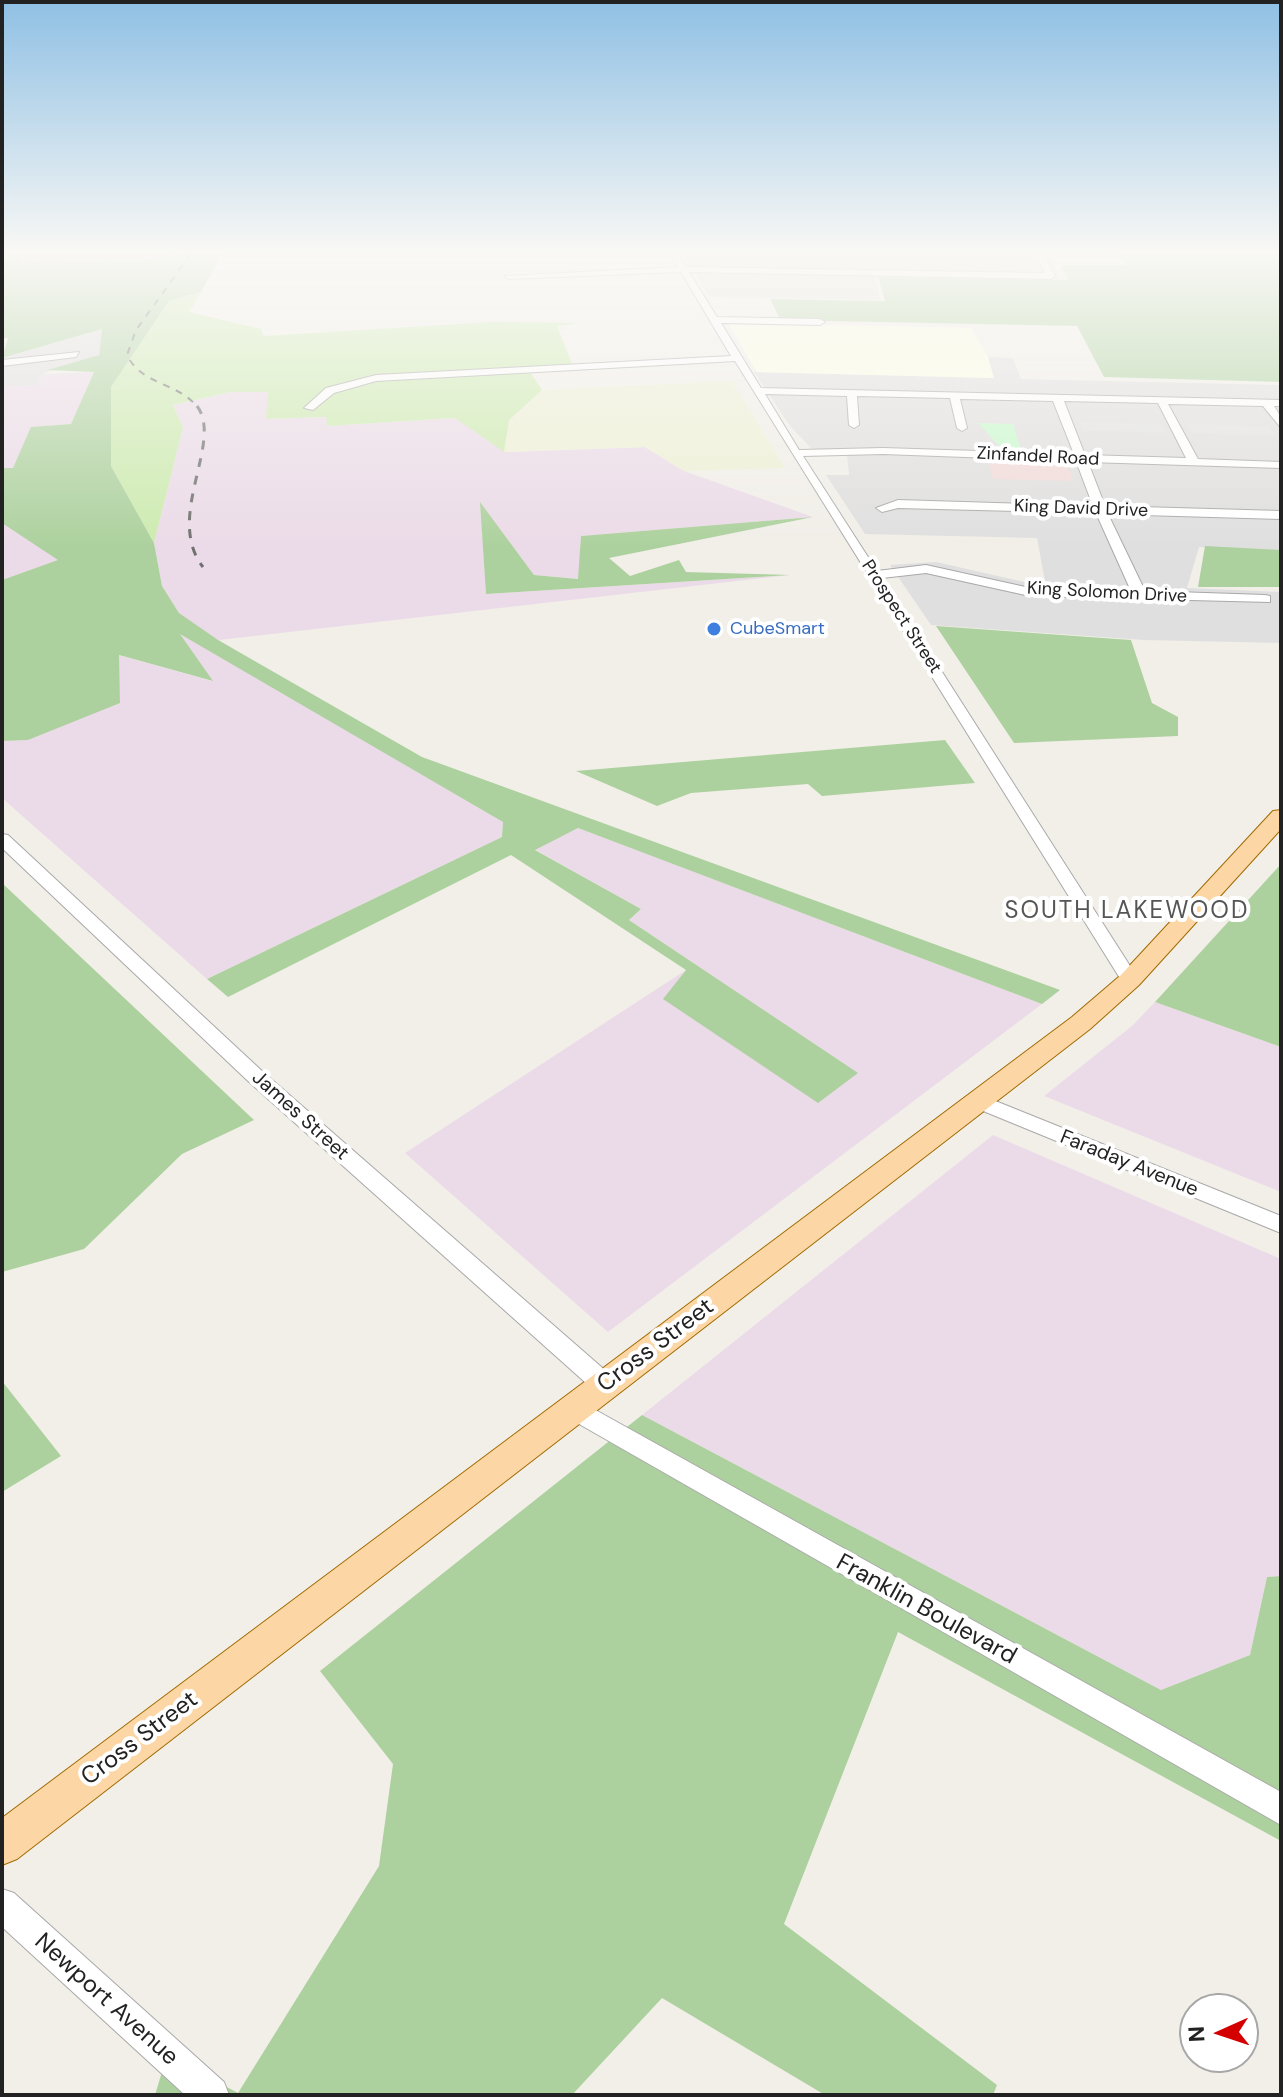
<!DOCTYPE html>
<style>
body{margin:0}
#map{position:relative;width:1283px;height:2097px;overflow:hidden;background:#f2efe9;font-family:"DM Sans",sans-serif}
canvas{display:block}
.frame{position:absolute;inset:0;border:4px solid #222;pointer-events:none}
.north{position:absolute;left:1179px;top:1993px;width:80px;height:80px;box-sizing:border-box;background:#fff;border:2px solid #a7a7a7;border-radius:50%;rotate:267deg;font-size:22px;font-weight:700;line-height:32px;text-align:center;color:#222}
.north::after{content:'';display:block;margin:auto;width:28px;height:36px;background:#d40000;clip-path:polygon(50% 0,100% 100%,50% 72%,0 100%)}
</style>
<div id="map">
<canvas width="1283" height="2097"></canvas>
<div class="frame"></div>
<div class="north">N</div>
</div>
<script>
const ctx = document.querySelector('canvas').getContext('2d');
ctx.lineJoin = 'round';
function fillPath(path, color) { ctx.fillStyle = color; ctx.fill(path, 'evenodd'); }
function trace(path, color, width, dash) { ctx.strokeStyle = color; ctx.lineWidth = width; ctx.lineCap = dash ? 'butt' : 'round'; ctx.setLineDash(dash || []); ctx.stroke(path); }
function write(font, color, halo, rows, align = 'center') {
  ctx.font = font + ' "DM Sans",sans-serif'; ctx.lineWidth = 8; ctx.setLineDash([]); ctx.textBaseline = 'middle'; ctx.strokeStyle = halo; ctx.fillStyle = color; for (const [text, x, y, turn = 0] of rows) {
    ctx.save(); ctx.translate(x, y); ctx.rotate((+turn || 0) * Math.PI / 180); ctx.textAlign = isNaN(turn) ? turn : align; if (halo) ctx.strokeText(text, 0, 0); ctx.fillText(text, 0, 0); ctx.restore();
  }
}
fillPath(new Path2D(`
 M683 254H1050L1060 279 876 276 880 300 709 297Z
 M102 329 99 355 42 374 39 385 2 387V358Z
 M988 357 1013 358 1021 379 1281 385V551L1199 547 1187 588 1281 592V643L1144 640 931 625 890 565 936 562 1046 587 1037 538 865 534 826 475H849L847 454 811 448 790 426 754 372 993 378Z`), '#e0dfdf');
fillPath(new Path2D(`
 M988 461 1068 464 1073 481 993 479Z`), '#f2dad9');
fillPath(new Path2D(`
 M25 254H181L138 262 16 263Z
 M94 372 71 424 32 427 13 468H2V387L39 385 42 374Z
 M231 392H269L266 419 327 417V426L456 418 505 452 645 447 684 471 813 517 581 536 579 579 534 575 481 504 486 594 790 575 219 640 503 822 502 837 207 979 2 798V741L28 740 118 655 212 681 178 632 179 613 162 586 154 543 183 427 173 405Z
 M2 523H5L59 560 2 580Z
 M578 828 1042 1004 608 1332 405 1153 686 970 664 999 857 1073 629 920 641 909 534 849Z
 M1155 1002 1281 1047V1192L1044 1096 1132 1026Z
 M993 1135 1281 1259V1576L1267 1577 1250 1655 1161 1690 642 1415Z`), '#ebdbe8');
fillPath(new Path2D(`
 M728 323 971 328 988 357 994 378 757 372Z`), '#ffffe5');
fillPath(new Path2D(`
 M732 381 785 468 684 471 645 447 504 452 509 420 542 390Z`), '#eef0d5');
fillPath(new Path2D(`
 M201 292 189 312 261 329 264 336 492 322 579 323 557 326 574 369 530 372 542 390 509 420 504 452 455 418 327 426 326 417 266 419 268 392H231L173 405 183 427 154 543 111 466V387L169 301Z`), '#cdebb0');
fillPath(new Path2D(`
 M2 254H25L18 263 138 262 181 254H222L201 292 169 301 111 387V466L154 543 162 586 179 613 218 640 422 757 1060 990 1042 1004 578 828 535 850 641 909 629 920 858 1073 818 1103 663 999 686 970 511 855 228 997 207 979 502 837 503 822 180 634 213 681 119 655 120 703 28 740 2 741V580L58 560 2 523V468H13L31 427 71 424 94 372 48 370 99 355 102 329 2 358 8 338H2Z
 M1116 254H1281V382L1104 377 1077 326 731 319 779 317 770 299 885 301 878 277 1068 280 1060 265H1127Z
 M480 502 534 575 578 579 581 536 813 517 609 558 630 576 679 560 686 572 790 575 486 594Z
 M1205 546 1281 550V587H1198Z
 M936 626 1131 640 1152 703 1178 717V736L1014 743Z
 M945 740 975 783 822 796 808 784 691 793 657 806 576 771Z
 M1281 864V1047L1155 1002Z
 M2 883 254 1120 182 1154 84 1249 2 1272Z
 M2 1381 61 1456 2 1492Z
 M642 1415 1161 1690 1250 1655 1267 1577 1281 1576V1841L898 1632 784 1924 997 2085 993 2095H825L662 1998 572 2095H155L167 2055 238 2093 379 1866 393 1764 320 1671Z`), '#add19e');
fillPath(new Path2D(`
 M978 423 1013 424 1021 450H1003Z`), '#c8facc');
fillPath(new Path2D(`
 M1080 422 1160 424 1165 433 1083 430Z
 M1187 424 1269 426 1275 435 1192 433Z`), '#e2e2e2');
const minor = new Path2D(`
 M670 254H678L686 267 1045 273 1035 254H1043L1055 276 1051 279 689 272 717 317 820 319 825 322 820 325 721 323 761 388 1281 400V406H1274L1281 417V428L1263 406 1168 404 1198 459 1281 462V468L1088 462 1105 506 1281 511V519L1108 514 1145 591 1265 595 1270 596V602L1030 596 926 573 882 578 1139 980 1137 984H1123L1121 980 735 361 376 381 334 393 313 410 304 408 326 388 376 375 731 356 681 272 508 279 504 276 678 267ZM765 394 847 396 849 425 854 428 859 425 857 396 950 398 957 428 962 431 967 428 960 399 1053 401 1074 454 883 448 799 450ZM1064 401 1158 403 1186 458 1085 455ZM883 454 1076 461 1093 506 898 500 876 508 882 512 898 508 1096 513 1131 591 1030 588 926 565 877 571 803 456Z
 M79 352 76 357 2 366V360Z
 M2 834 8 835 262 1071 614 1378 617 1385 614 1392 605 1395 596 1392 248 1081 2 848Z
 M978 1094 1281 1216V1233L971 1106 968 1101 971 1096Z
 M574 1398 1281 1792V1825L565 1416 561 1409 565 1402Z
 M2 1889 14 1893 224 2082 229 2095H185L2 1927Z`);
const major = new Path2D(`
 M1281 810V829L1139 985 1090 1029 17 1859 2 1865V1818L1072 1017 1121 975 1273 811Z`);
trace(minor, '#a9a9a9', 2);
trace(major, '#a06b00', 2);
fillPath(minor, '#fff');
fillPath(major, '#fcd6a4');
trace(new Path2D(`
 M191 254 136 330 127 355C142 386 179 382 198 408`), '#707070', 2, [7, 7]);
trace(new Path2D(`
 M197 406C224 442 164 517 203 567`), '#707070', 3, [9, 9]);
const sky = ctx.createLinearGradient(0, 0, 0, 547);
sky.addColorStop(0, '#8fc0e4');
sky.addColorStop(0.46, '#f9f8f5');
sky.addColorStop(1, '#f9f8f500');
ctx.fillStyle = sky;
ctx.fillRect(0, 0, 1283, 547);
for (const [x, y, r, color] of [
 [714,629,8,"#3f7fe0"]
]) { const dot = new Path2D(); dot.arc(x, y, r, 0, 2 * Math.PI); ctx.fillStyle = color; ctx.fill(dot); trace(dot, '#fff', 3); }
write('18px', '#222', '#fff', [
 ["Zinfandel Road",1038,457,3],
 ["King David Drive",1081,509,2],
 ["King Solomon Drive",1107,593,3],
 ["Prospect Street",901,617,57]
]);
write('18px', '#366cbe', '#fff', [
 ["CubeSmart",730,629]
], 'left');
write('20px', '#222', '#fff', [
 ["James Street",300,1116,42],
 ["Faraday Avenue",1129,1164,22]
]);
ctx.letterSpacing = '2px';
write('24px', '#555', '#fff', [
 ["SOUTH LAKEWOOD",1127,912]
]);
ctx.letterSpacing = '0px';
write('24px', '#222', '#fff', [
 ["Cross Street",656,1346,-37],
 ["Franklin Boulevard",926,1610,29],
 ["Cross Street",140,1739,-37],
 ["Newport Avenue",106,2000,42]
]);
</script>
